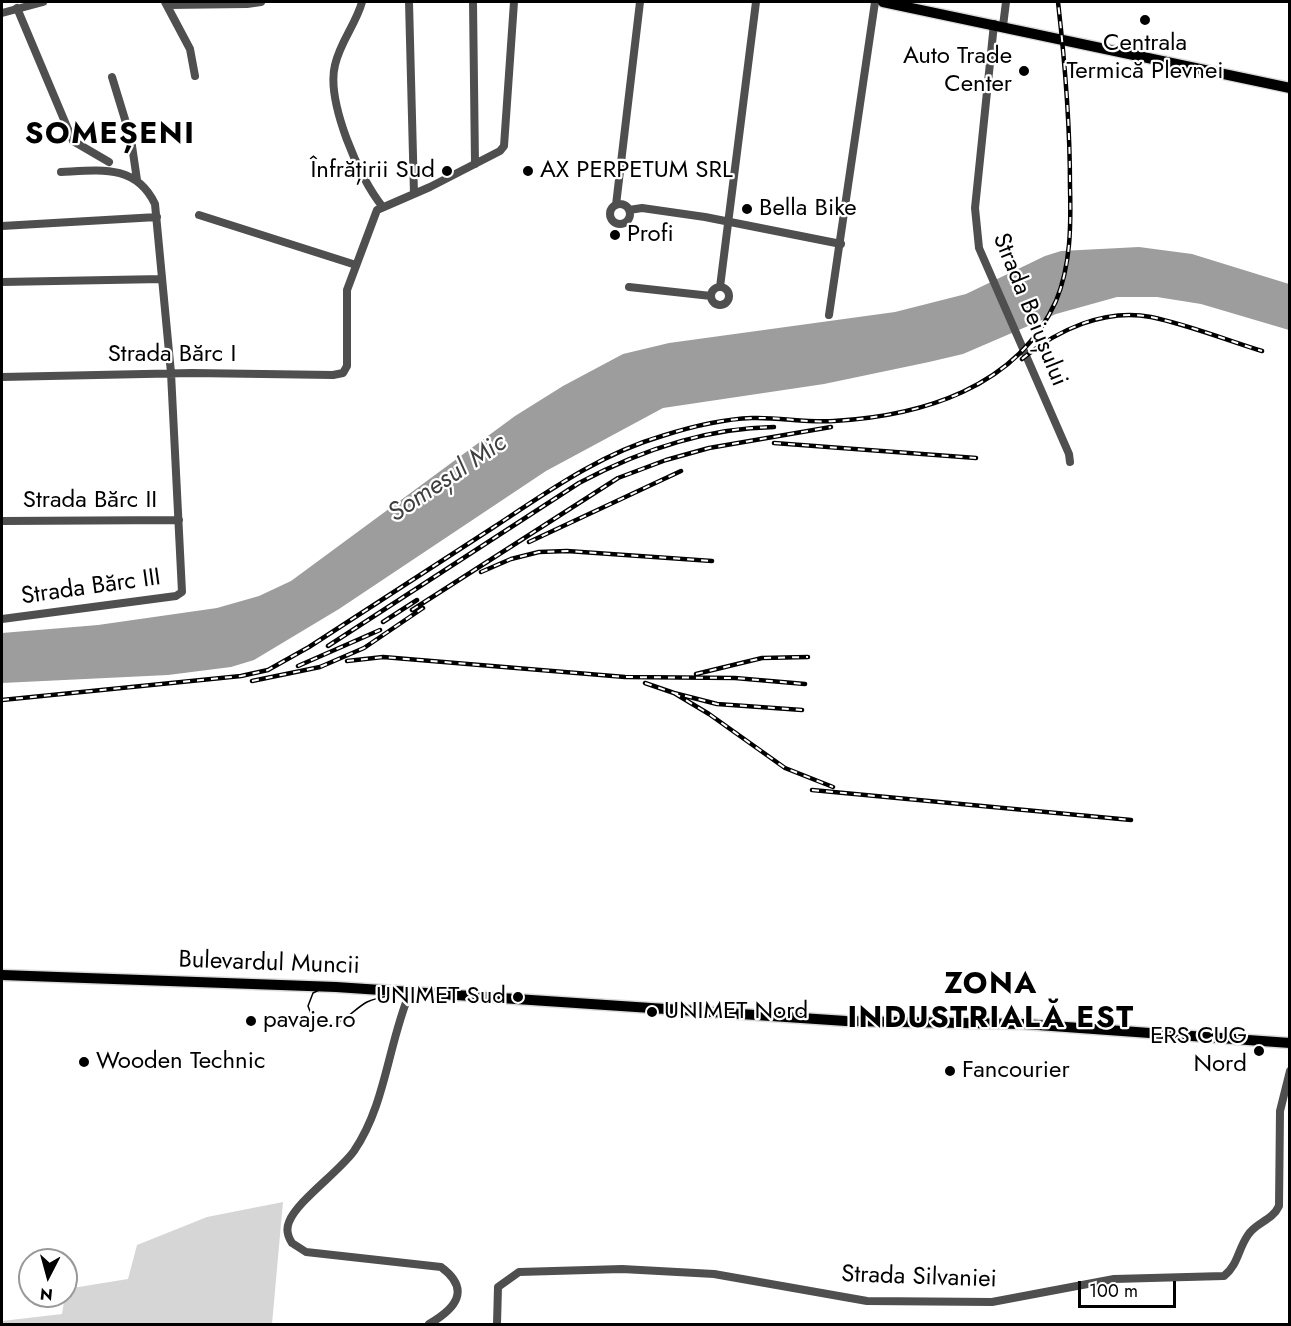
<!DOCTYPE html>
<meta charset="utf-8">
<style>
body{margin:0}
#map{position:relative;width:1291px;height:1326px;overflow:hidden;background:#fff;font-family:Jost,sans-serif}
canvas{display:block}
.frame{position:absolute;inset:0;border:3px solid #000;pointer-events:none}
.north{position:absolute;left:18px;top:1248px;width:60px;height:60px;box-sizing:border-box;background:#fff;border:2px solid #999;border-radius:50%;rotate:186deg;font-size:16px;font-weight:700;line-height:24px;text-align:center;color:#000}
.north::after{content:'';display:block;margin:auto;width:21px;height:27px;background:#000;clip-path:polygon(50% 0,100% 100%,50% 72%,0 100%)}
.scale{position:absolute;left:1078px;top:1281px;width:98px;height:27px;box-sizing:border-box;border:3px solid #000;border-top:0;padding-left:8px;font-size:18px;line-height:21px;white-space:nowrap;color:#000;-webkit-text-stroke:4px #fff;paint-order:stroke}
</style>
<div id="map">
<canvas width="1291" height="1326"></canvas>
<div class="frame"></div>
<div class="north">N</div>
<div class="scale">100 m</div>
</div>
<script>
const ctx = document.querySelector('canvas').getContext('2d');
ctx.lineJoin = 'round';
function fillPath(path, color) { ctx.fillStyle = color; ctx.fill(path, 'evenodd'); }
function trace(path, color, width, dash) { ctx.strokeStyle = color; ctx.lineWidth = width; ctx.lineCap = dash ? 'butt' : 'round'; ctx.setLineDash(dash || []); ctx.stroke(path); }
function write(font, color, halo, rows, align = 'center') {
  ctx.font = font + ' Jost,sans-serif'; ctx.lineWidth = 4.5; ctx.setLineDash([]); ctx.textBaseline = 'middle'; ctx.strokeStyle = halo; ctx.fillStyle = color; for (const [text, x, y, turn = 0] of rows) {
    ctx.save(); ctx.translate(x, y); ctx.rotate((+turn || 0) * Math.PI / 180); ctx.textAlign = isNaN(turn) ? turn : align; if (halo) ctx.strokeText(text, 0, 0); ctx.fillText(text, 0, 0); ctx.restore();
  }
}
fillPath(new Path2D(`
 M283 1202 272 1324H2V1321L62 1314 66 1289 128 1279 137 1245 207 1217Z`), '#d6d6d6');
fillPath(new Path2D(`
 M1139 247 1192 254 1289 284V330L1201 304 1157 297H1117L1056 314 963 354 929 362 824 384 663 408 546 471 339 609 254 660 231 667 168 675 2 683V633L98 625 217 608 259 596 291 581 515 416 563 386 623 354 669 343 895 312 966 294 1045 256 1061 251Z`), '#9d9d9d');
const major = new Path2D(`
 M883 2 1290 88
 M2 975 336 987 846 1021 1024 1024 1290 1043`);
trace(major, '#dbdbdb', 13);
trace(new Path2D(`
 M165 2 190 49 195 76
 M362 2C356 24 340 42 335 65 326 101 359 178 382 206
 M409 2 414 194
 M473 2 475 164
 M168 5 247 4 261 2
 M17 8 73 141 109 162
 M2 13 43 2
 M994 24 975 208 979 248 1069 454 1070 462
 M1003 26 1006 2
 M112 77 131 139 137 180
 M610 214a10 10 0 1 1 20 0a10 10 0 1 1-20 0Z
 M616 205 640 2
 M629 210 642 208 705 217 841 244
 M199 215 356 265
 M2 226 157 217
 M2 282 162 279
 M711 296a9 9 0 1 1 18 0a9 9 0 1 1-18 0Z
 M629 287 711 296
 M720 287 756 2
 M829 315 875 2
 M2 377 192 373 333 375 343 373 347 366V290L377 210 430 187 500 151 504 146 514 2
 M2 521 179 520
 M2 619 176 596 182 592 171 373 155 204C136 164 100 170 61 172
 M410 992C388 1044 386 1104 354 1151 339 1172 297 1201 289 1222 286 1229 288 1237 292 1243L306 1252 441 1267C472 1290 455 1309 429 1324
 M497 1324 498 1287 519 1272 622 1269 714 1274 867 1301 992 1302 1114 1279 1224 1276C1238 1265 1238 1249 1248 1235 1256 1222 1272 1221 1279 1206L1280 1111 1290 1071`), '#4f4f4f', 8);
trace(major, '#000', 10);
trace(new Path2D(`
 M2 972 289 982 831 1018 1049 1023 1290 1042
 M327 986 313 993 308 1006 313 1019C334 1037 350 1011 367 1002 377 997 389 996 400 994`), '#000', 1.5);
const rail = new Path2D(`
 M1022 359C1057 330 1105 308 1151 317 1189 325 1226 340 1262 351
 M774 443 976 458
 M529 542 681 471
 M481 572 511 559 539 552 567 551 712 561
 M412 610 618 478 666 460 709 448 831 427
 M383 622 417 600
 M328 646 579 483C639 451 705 428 774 427
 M347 661 383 657 625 677 735 678 805 684
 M298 666 380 630
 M696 674 762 658 808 657
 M252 681 320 667 364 648 423 608
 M645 683 674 693 717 704 802 710
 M674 693 709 714 785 768 833 787
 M2 700 241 676 268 670 309 647C371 607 432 567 494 527 547 492 600 454 662 436 690 427 723 419 752 418 779 417 807 423 834 421 921 416 1017 388 1056 301 1071 265 1071 224 1070 187 1070 124 1065 63 1058 2
 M812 790 1131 820`);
trace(rail, '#000', 4.5);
trace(rail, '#fff', 2, [7]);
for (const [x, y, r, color] of [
 [1145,20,6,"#000"],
 [1024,71,6,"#000"],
 [447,171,6,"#000"],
 [528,171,6,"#000"],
 [747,209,6,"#000"],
 [615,235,6,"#000"],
 [518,997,6,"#000"],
 [652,1012,6,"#000"],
 [251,1021,6,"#000"],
 [1259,1051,6,"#000"],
 [84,1062,6,"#000"],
 [950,1071,6,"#000"]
]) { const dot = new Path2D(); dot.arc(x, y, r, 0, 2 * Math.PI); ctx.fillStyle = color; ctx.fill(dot); trace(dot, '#fff', 2); }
write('24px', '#000', '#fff', [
 ["Centrala",1145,44,"center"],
 ["Termică Plevnei",1145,72,"center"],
 ["Auto Trade",1012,57,"right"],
 ["Center",1012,85,"right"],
 ["Înfrățirii Sud",435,171,"right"],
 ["AX PERPETUM SRL",540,171],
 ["Bella Bike",759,209],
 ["Profi",627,235],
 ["UNIMET Sud",506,997,"right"],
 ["UNIMET Nord",664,1012],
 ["pavaje.ro",263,1021],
 ["ERS CUG",1247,1037,"right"],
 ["Nord",1247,1065,"right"],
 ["Wooden Technic",96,1062],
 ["Fancourier",962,1071]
], 'left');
write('24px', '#000', '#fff', [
 ["Strada Beiușului",1029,310,68],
 ["Strada Bărc I",172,355],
 ["Strada Bărc II",90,501],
 ["Strada Bărc III",91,588,-8],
 ["Bulevardul Muncii",269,964,2],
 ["Strada Silvaniei",919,1278,2]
]);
write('italic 26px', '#3e3e3e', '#fff', [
 ["Someșul Mic",448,479,-34]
]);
ctx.letterSpacing = '1.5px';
write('bold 30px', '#000', '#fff', [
 ["SOMEȘENI",110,136],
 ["ZONA",991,986],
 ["INDUSTRIALĂ EST",991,1020]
]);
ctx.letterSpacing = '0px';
</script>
